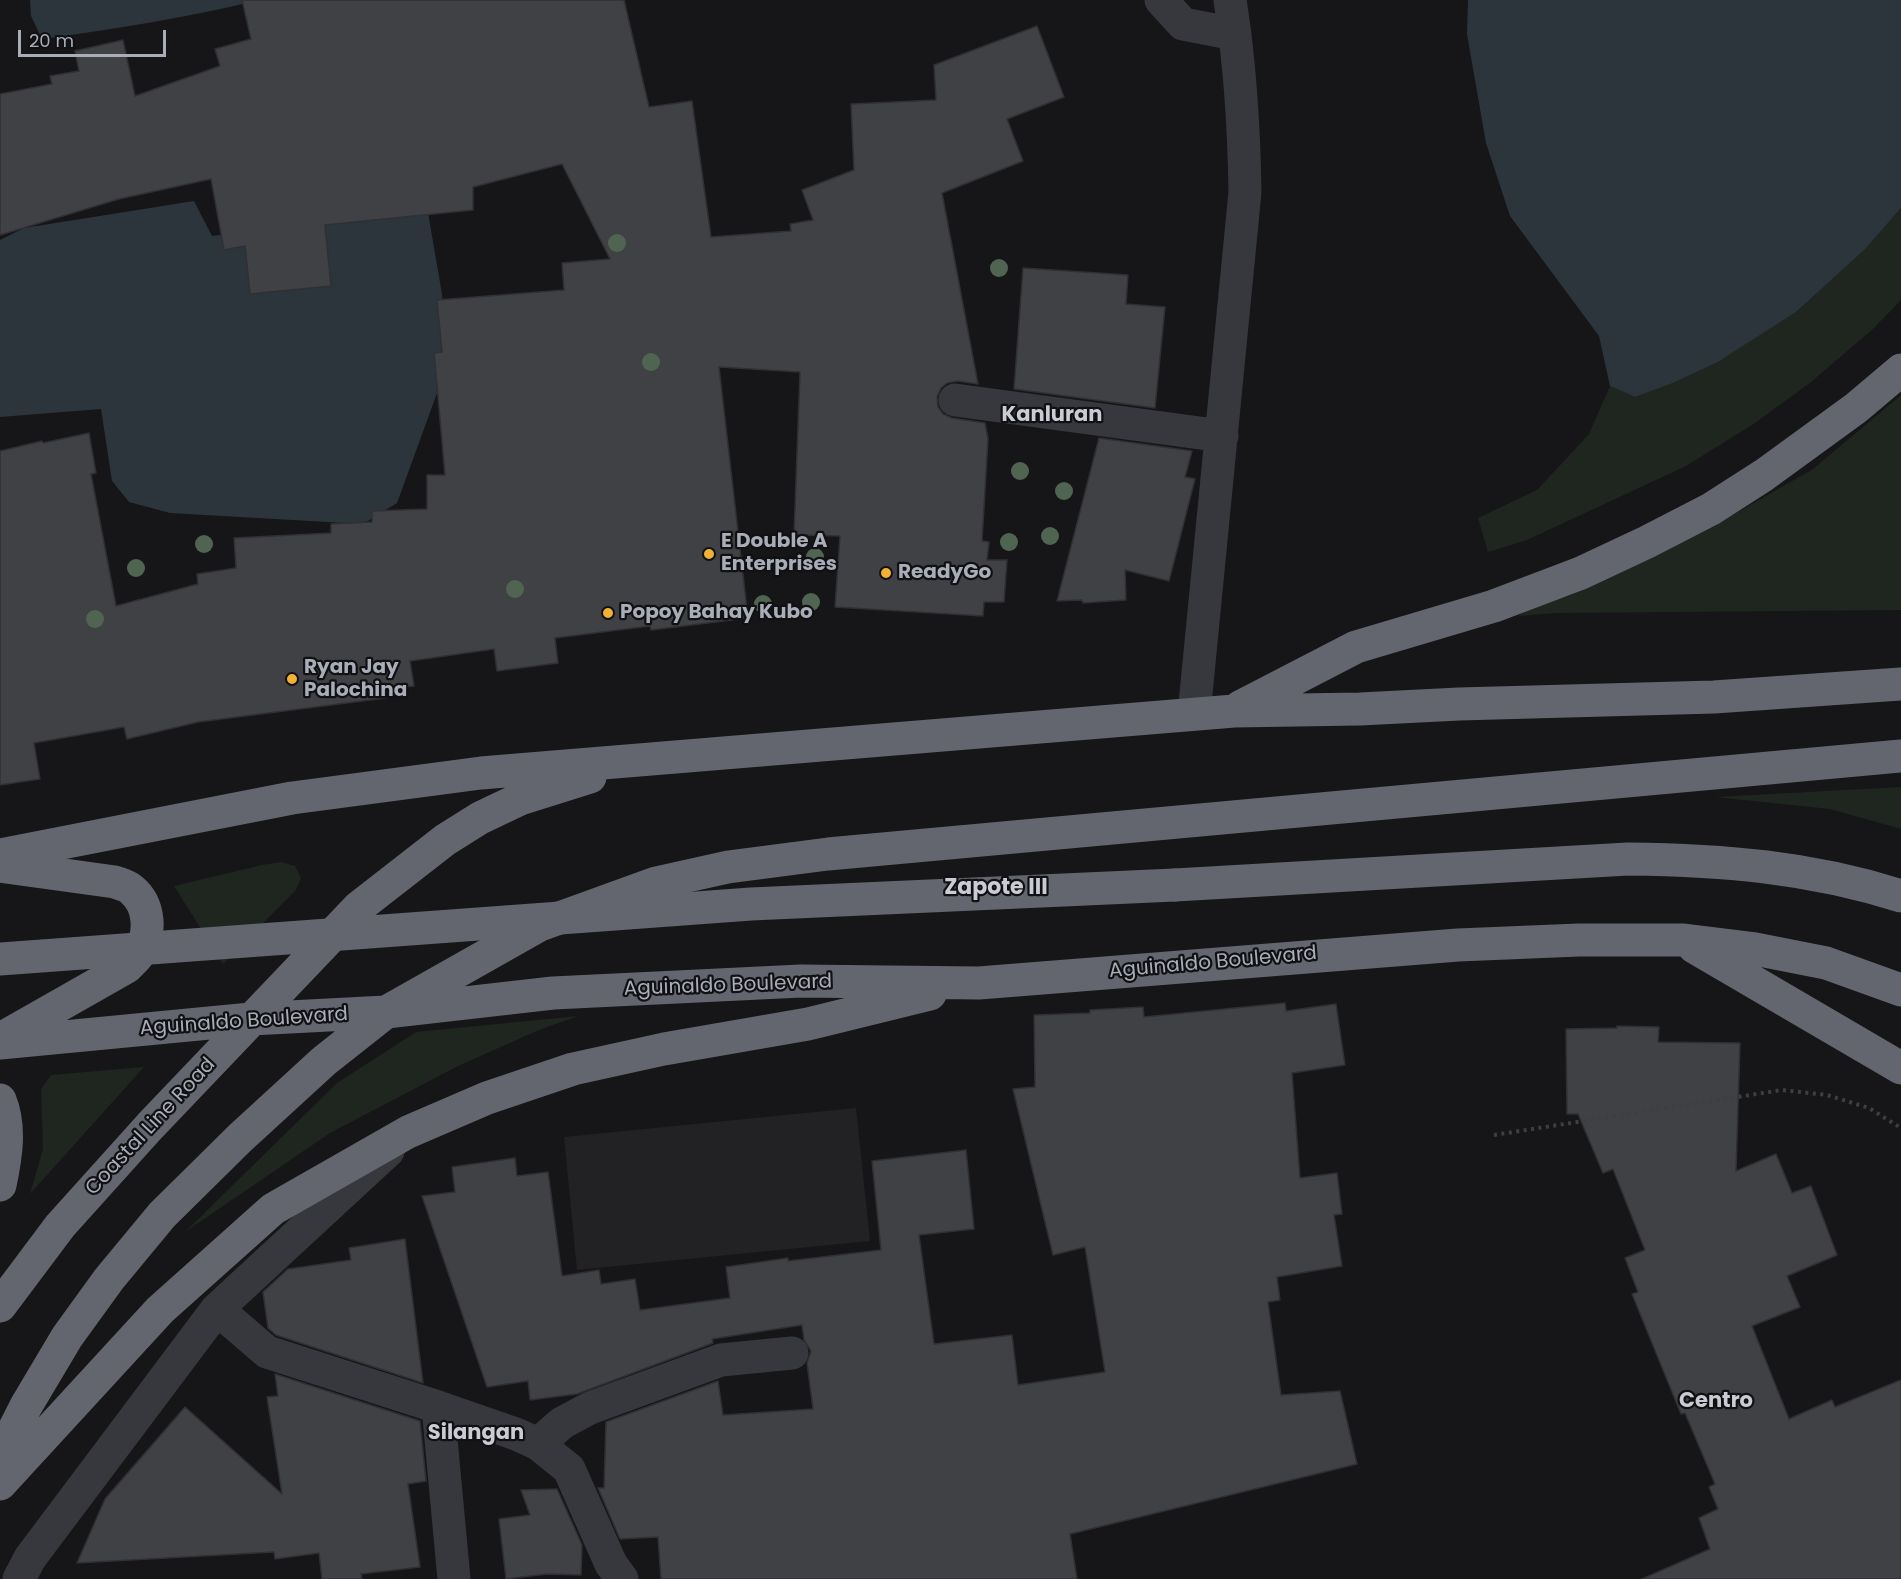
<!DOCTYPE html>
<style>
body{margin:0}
#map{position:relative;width:1901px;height:1579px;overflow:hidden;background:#161618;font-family:Poppins,sans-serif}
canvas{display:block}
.scale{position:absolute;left:18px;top:30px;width:148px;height:27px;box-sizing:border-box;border:3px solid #a8adb8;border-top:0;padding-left:8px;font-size:18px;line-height:21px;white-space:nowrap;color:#a8adb8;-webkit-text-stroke:4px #111113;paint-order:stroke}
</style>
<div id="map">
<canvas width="1901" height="1579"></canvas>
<div class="scale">20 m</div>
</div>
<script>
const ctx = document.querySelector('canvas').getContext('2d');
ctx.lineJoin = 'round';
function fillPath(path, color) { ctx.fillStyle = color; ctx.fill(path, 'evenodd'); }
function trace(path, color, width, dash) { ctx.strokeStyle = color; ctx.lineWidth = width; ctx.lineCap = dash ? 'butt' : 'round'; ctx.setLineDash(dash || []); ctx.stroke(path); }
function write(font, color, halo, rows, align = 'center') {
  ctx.font = font + ' Poppins,sans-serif'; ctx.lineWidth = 4.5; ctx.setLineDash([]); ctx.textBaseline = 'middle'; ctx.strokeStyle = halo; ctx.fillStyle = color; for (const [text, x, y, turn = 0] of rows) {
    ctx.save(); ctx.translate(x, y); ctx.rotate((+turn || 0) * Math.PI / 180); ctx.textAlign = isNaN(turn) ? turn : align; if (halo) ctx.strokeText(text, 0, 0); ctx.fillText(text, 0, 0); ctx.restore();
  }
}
fillPath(new Path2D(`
 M856 1108 870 1241 577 1270 564 1137Z`), '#222225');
fillPath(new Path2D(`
 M1901 208V300L1874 328 1811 382 1755 423 1686 466 1527 540 1488 552 1478 518 1537 490 1589 434 1610 386 1635 397 1673 383 1718 362 1796 312 1864 249Z
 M1901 395V610L1557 613 1518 616 1538 603 1571 595 1621 572 1731 516 1813 469Z
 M1901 787V829L1830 809 1715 797Z
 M281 862 295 866 301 878 296 890 223 964 174 886 262 865Z
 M578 1016 539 1030 458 1066 330 1133 185 1232 337 1083 416 1032Z
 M144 1067 30 1194 43 1149 41 1089 51 1075Z`), '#1e261f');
fillPath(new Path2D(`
 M30 0H259C187 18 114 29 42 39L31 16Z
 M1468 0H1901V208L1865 249 1796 312 1718 362 1673 383 1635 397 1610 386 1599 336 1510 216 1486 143 1467 34Z
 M194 201 212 236 427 207 442 294 448 363 397 503 363 524 170 513 129 502 112 481 101 409 0 417V240L24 228Z`), '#2c353c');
const building = new Path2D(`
 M242 0H624L649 107 692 101 711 237 791 231 790 224 813 220 802 190 854 170 851 104 936 100 934 65 1037 26 1064 97 1007 119 1023 161 942 193 978 384 958 381 947 383 941 388 937 397 938 407 943 414 952 418 985 423 988 439 982 541 989 542 987 560H1007L1004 602H984L983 616 835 607 840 536 794 535 800 372 719 367 748 618 651 630 650 626 555 638 558 663 497 671 494 649 410 661 414 686 385 689 386 698 198 722 127 739 124 727 34 743 40 779 0 785V451L42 441 43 443 89 433 96 473 91 474 116 606 198 584 197 574 236 568 234 538 331 533V524L372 522V511L427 509V475H445L434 353 442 352 437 300 564 290 562 263 610 259 562 164 473 187V210L325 225 331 286 250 294 245 246 224 250 211 179 119 199 0 235V94L52 84 50 76 79 71 75 51 123 40 135 96 220 66 215 49 251 39Z
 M1023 268 1128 275 1126 304 1165 307 1155 408 1014 389Z
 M1099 438 1192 451 1185 477 1195 479 1169 581 1125 570 1126 600 1083 603 1082 600 1057 601Z
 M1285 1003 1286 1011 1336 1004 1345 1065 1292 1073 1300 1178 1337 1173 1342 1214 1334 1215 1342 1266 1277 1277 1280 1300 1268 1302 1281 1395 1340 1391 1357 1464 1070 1534 1077 1579H661L658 1537 620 1539 598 1488H604L606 1422 718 1381 723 1415 813 1409 807 1363 811 1351 804 1340 802 1325 712 1339 713 1343 577 1394 530 1400 528 1381 487 1387 422 1196 455 1192 452 1167 515 1158 517 1176 548 1172 562 1276 599 1270 601 1284 635 1279 640 1310 730 1298 726 1267 788 1258V1261L881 1250 872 1161 966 1150 974 1229 919 1235 934 1344 1012 1335 1018 1385 1105 1372 1085 1247 1053 1255 1013 1089 1035 1087 1034 1015 1090 1013V1010L1143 1007 1144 1017Z
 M1617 1026 1659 1027 1658 1042 1740 1043 1736 1171 1776 1154 1792 1193 1811 1186 1837 1255 1787 1276 1800 1307 1752 1326 1789 1419 1832 1400 1835 1407 1901 1380V1579H1642L1710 1549 1699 1518 1718 1509 1709 1487 1715 1484 1685 1413 1681 1414 1632 1294 1638 1292 1625 1258 1645 1250 1613 1169 1603 1173 1578 1114H1567L1566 1029 1617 1028Z
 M405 1239 423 1383 276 1335 268 1328 263 1292 288 1269 351 1260 349 1248Z
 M275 1374 420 1421 426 1481 408 1484 420 1567 361 1574 362 1579H322L319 1553 275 1559 274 1552 77 1563 105 1499 185 1407 282 1494 267 1397 278 1396Z
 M557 1489 582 1545 581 1575 547 1574 506 1579 499 1519 530 1515 521 1490Z`);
fillPath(building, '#404145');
trace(building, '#303034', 1.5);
trace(new Path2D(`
 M1494 1135 1782 1090 1827 1095 1869 1108 1901 1128`), '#3d3f44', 4, [3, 4.5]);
trace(new Path2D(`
 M1161 0 1183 24 1235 34
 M955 400 1222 436
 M1194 714 1245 192C1244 127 1240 63 1230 0
 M217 1309 267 1352 438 1407 454 1579
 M438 1407 516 1434 538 1444 569 1469 611 1564 622 1579
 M538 1444 562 1423 590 1408 721 1360 792 1353
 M19 1579 30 1558 217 1309 388 1151`), '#37383d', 33);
trace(new Path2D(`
 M1240 707 1356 647 1494 606 1581 573 1647 542 1711 509 1764 475 1856 408 1901 370
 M0 855 292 798 481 773 1234 711 1360 709 1459 704 1714 697 1901 684
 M0 866 115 882C120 884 128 886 132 890 150 905 151 933 140 952 137 958 131 962 127 967L2 1038
 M1175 885 1628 859C1723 860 1810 867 1901 896
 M1694 947 1901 1068
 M0 1043 251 1019 386 1012 553 993 801 981 979 983 1458 945 1579 940H1682L1755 949 1826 963 1901 990
 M0 1100C11 1127 6 1157 0 1185
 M0 1306 60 1226 150 1126 359 907 445 840 480 818 520 799 590 777
 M0 1457 26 1406 67 1337 109 1279 162 1215 240 1138 324 1061 386 1012 540 925 656 883 728 867 828 854 1901 756
 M0 1484 160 1310 273 1209 408 1132 487 1098 573 1069 664 1049 808 1024 930 994`), '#63666e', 33);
trace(new Path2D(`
 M0 959 751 904 1175 885`), '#63666e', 33);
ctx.fillStyle = '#506452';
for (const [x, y] of [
 [617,243],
 [999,268],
 [651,362],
 [1020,471],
 [1064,491],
 [1050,536],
 [1009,542],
 [204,544],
 [815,557],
 [136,568],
 [515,589],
 [811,602],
 [763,604],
 [95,619]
]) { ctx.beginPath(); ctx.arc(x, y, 9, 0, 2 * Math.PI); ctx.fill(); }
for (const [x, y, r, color] of [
 [709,554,6,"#f2b134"],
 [886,573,6,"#f2b134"],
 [608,613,6,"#f2b134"],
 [292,679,6,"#f2b134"]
]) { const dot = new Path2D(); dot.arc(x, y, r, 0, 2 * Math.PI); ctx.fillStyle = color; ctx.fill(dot); trace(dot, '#111113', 2); }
write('bold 20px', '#a8adb8', '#111113', [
 ["E Double A",721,542],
 ["Enterprises",721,565],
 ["ReadyGo",898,573],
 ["Popoy Bahay Kubo",620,613],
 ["Ryan Jay",304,668],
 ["Palochina",304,691]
], 'left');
write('20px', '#a8adb8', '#111113', [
 ["Aguinaldo Boulevard",1213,963,-5],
 ["Aguinaldo Boulevard",728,986,-2],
 ["Aguinaldo Boulevard",244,1022,-4],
 ["Coastal Line Road",151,1127,-47]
]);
write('bold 21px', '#c9ccd4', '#111113', [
 ["Kanluran",1052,416],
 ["Centro",1716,1402],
 ["Silangan",476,1434]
]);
write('bold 22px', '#c9ccd4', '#111113', [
 ["Zapote III",996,888]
]);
</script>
